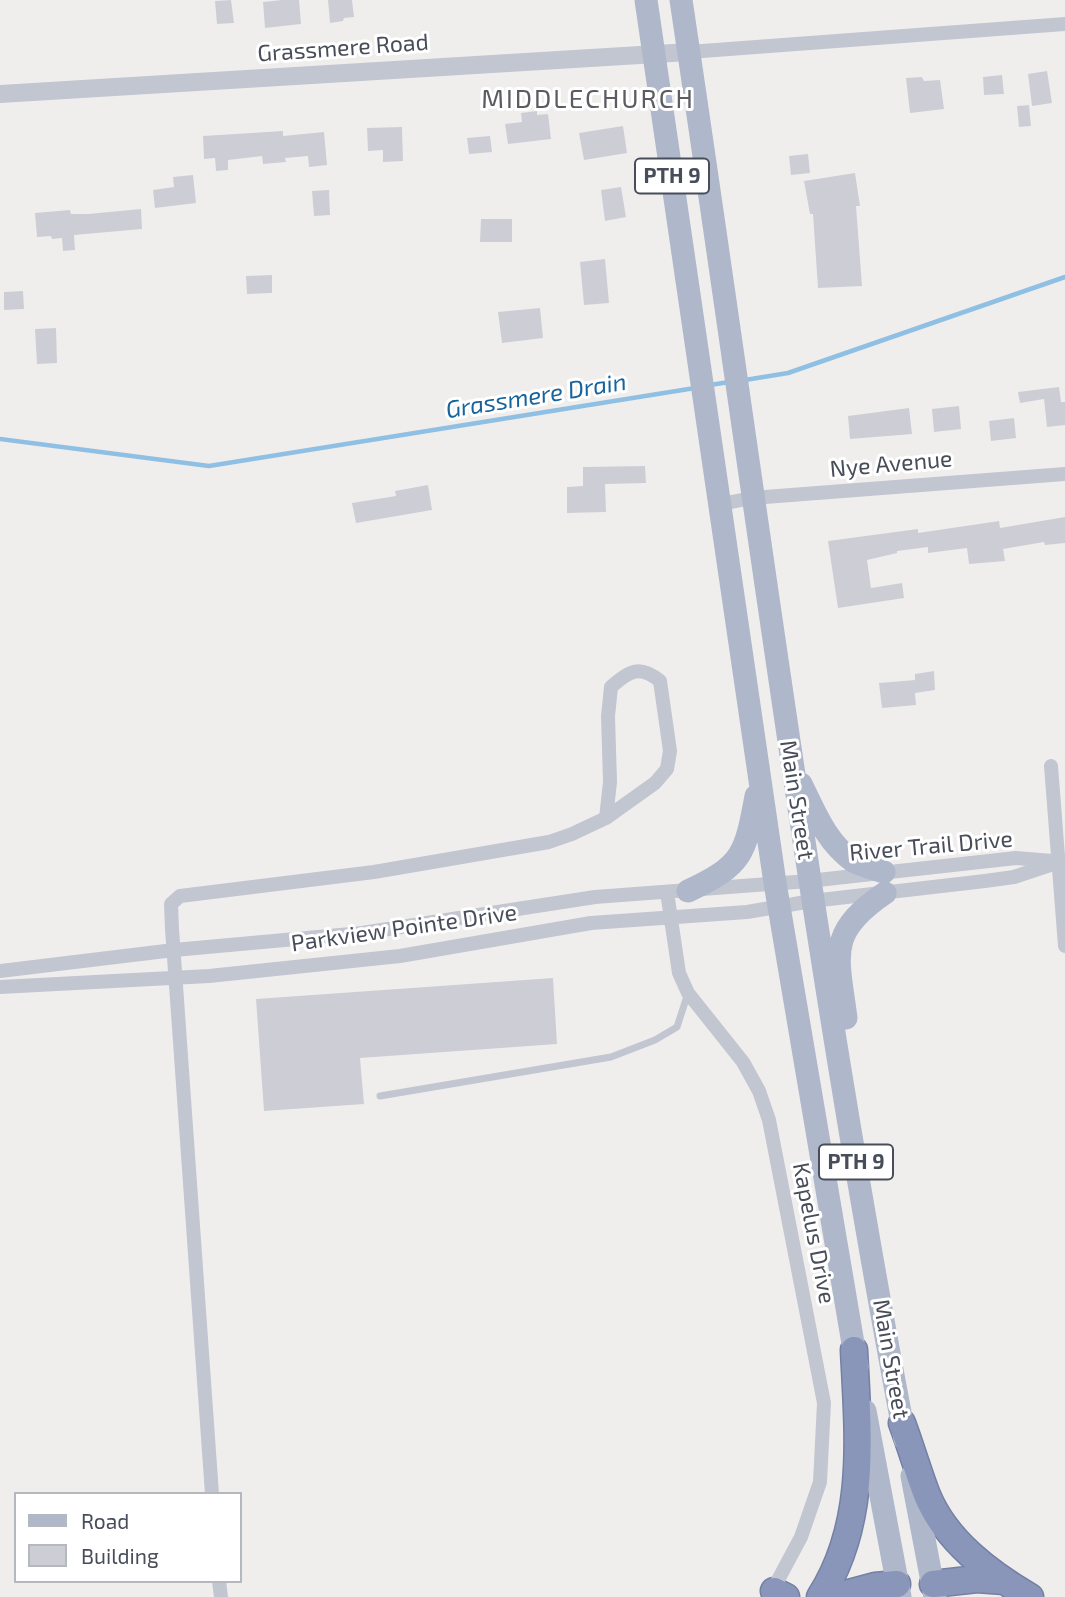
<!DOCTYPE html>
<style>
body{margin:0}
#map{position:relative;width:1065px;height:1597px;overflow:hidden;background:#f0eeed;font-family:"Exo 2",sans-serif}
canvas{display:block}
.legend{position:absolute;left:14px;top:1492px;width:228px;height:91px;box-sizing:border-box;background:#fff;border:2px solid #b5b8bd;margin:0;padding:9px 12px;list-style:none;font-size:21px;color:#474d59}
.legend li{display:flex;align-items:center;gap:14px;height:35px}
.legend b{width:35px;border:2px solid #b5b8bd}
</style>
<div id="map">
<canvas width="1065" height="1597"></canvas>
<ul class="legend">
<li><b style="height:9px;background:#afb7ca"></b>Road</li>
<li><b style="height:19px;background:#cdced5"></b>Building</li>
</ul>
</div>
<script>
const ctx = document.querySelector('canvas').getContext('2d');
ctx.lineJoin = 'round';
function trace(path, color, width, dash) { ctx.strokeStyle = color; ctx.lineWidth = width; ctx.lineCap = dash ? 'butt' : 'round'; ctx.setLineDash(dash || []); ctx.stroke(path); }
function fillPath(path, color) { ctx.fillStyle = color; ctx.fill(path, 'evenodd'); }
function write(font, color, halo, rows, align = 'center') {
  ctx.font = font + ' "Exo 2",sans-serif'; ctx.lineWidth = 6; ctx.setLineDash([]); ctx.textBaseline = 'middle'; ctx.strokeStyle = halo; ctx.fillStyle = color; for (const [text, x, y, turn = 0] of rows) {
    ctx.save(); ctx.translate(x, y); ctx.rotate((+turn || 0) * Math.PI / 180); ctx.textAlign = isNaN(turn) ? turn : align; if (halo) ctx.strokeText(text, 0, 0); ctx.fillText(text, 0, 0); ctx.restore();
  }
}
trace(new Path2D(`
 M745 380 788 373 1065 277
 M710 385 729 382
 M0 439 209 466 695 388`), '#8fc0e4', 4.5);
fillPath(new Path2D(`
 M231 0 234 23 217 24 215 1Z
 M282 0H299L301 24 265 28 263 2Z
 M328 0H352L354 17 344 18 343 21 330 23Z
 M1047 71 1052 103 1032 106 1028 74Z
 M1002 75 1004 94 984 95 983 77Z
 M922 77 924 81 940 80 944 109 910 113 906 78Z
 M1029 105 1031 126 1019 127 1017 106Z
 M537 111V115L548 114 551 139 508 144 505 124 522 122 521 113Z
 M623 126 627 153 584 160 579 133Z
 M402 127 403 161 383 162V150L368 151 367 128Z
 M283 131V136L324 132 327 165 309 167 308 156 285 158 286 162 263 164 262 156 228 160V170L216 171 215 158 204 159 203 136Z
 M490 136 492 152 469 154 467 138Z
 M808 154 810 173 791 175 789 156Z
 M855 173 860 206H856L862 286 818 288 813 214H810L804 181Z
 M193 175 196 203 155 208 153 190 174 187 173 177Z
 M621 187 626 217 605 221 601 190Z
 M329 190 330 215 314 216 312 191Z
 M141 209 142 229 74 235 75 250 63 251 62 238 52 239 51 236 37 237 35 213 70 210 71 214H88Z
 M481 219H512V242H480Z
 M605 259 609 303 584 305 580 262Z
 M272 275V293L247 294 246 276Z
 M23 291 24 309 4 310V292Z
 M540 308 543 338 502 343 498 312Z
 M56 328 57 363 37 364 35 329Z
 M1059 387 1061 402H1065V425L1047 427 1044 399 1020 403 1018 392Z
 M959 406 961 429 934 432 932 409Z
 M909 408 912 434 850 439 848 416Z
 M1014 418 1016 438 991 441 989 421Z
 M645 466 646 483 605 484 606 512 567 513V487L583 486V467Z
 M428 485 432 510 356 523 352 503 396 496 395 491Z
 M1065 517V543L1045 545 1044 542 1003 549 1005 561 969 564 967 548 928 553V547L897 551V553L867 560 871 588 902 583 904 598 838 608 828 541 918 529V533L999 521 1000 528Z
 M934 671 935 690 915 693 916 705 882 708 879 683 915 680V674Z
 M553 978 557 1044 360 1058 364 1104 264 1111 256 999Z`), '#cdced5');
const motorway = new Path2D(`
 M902 1423C911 1447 918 1472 927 1495 946 1541 989 1573 1030 1597
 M933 1584 977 1579 1004 1581
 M774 1591 786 1597
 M820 1597C868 1522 858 1434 854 1350
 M834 1597 875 1586 897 1584`);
trace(motorway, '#7480a4', 29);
trace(new Path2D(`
 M380 1096 611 1057 655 1040 677 1027 688 993`), '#c2c6d1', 7);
trace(new Path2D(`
 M689 52 1065 24
 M721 504 752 498 1065 474
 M1051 766 1065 946
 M667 892 679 973 688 993 743 1062 759 1091 769 1120 824 1403 820 1482 801 1537 770 1595
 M0 971 174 950 362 933 595 897 809 881 1016 858 1065 862
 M0 987 209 976 400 956 591 923 747 912 812 901 985 881 1014 877 1050 865
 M212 1494 172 929 171 904 180 896 374 872 549 842 572 834 606 818 655 783 667 769 670 751 660 681C640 665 630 670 611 687L608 716 610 782 606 818
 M219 1581 221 1597`), '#c2c6d1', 14);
trace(new Path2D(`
 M0 94 689 52`), '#c2c6d1', 18);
trace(new Path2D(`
 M646 0 775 883 857 1367
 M681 0C753 480 814 962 905 1439
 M801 784C815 812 826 842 853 861 862 866 874 869 884 872
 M688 891C743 865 745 855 756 796
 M846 1018C838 955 826 933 885 893
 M865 1411 900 1597
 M912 1476 935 1597`), '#afb7ca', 23);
trace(motorway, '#8995b9', 26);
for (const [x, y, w] of [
 [672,176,74],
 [856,1162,74]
]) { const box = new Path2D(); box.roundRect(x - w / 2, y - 17.5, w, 35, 5); ctx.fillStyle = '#fff'; ctx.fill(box); trace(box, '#474d59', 2); }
write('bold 21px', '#474d59', null, [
 ["PTH 9",672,176],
 ["PTH 9",856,1162]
]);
write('23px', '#474d59', '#fff', [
 ["Grassmere Road",343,48,-4],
 ["Nye Avenue",891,464,-5],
 ["Main Street",797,800,81],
 ["River Trail Drive",931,846,-5],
 ["Parkview Pointe Drive",404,928,-8],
 ["Kapelus Drive",814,1233,79],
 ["Main Street",891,1359,80]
]);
write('italic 24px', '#17639c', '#fff', [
 ["Grassmere Drain",536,396,-9]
]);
ctx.letterSpacing = '2px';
write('26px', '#5a5c62', '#fff', [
 ["MIDDLECHURCH",588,99]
]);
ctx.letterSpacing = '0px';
</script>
